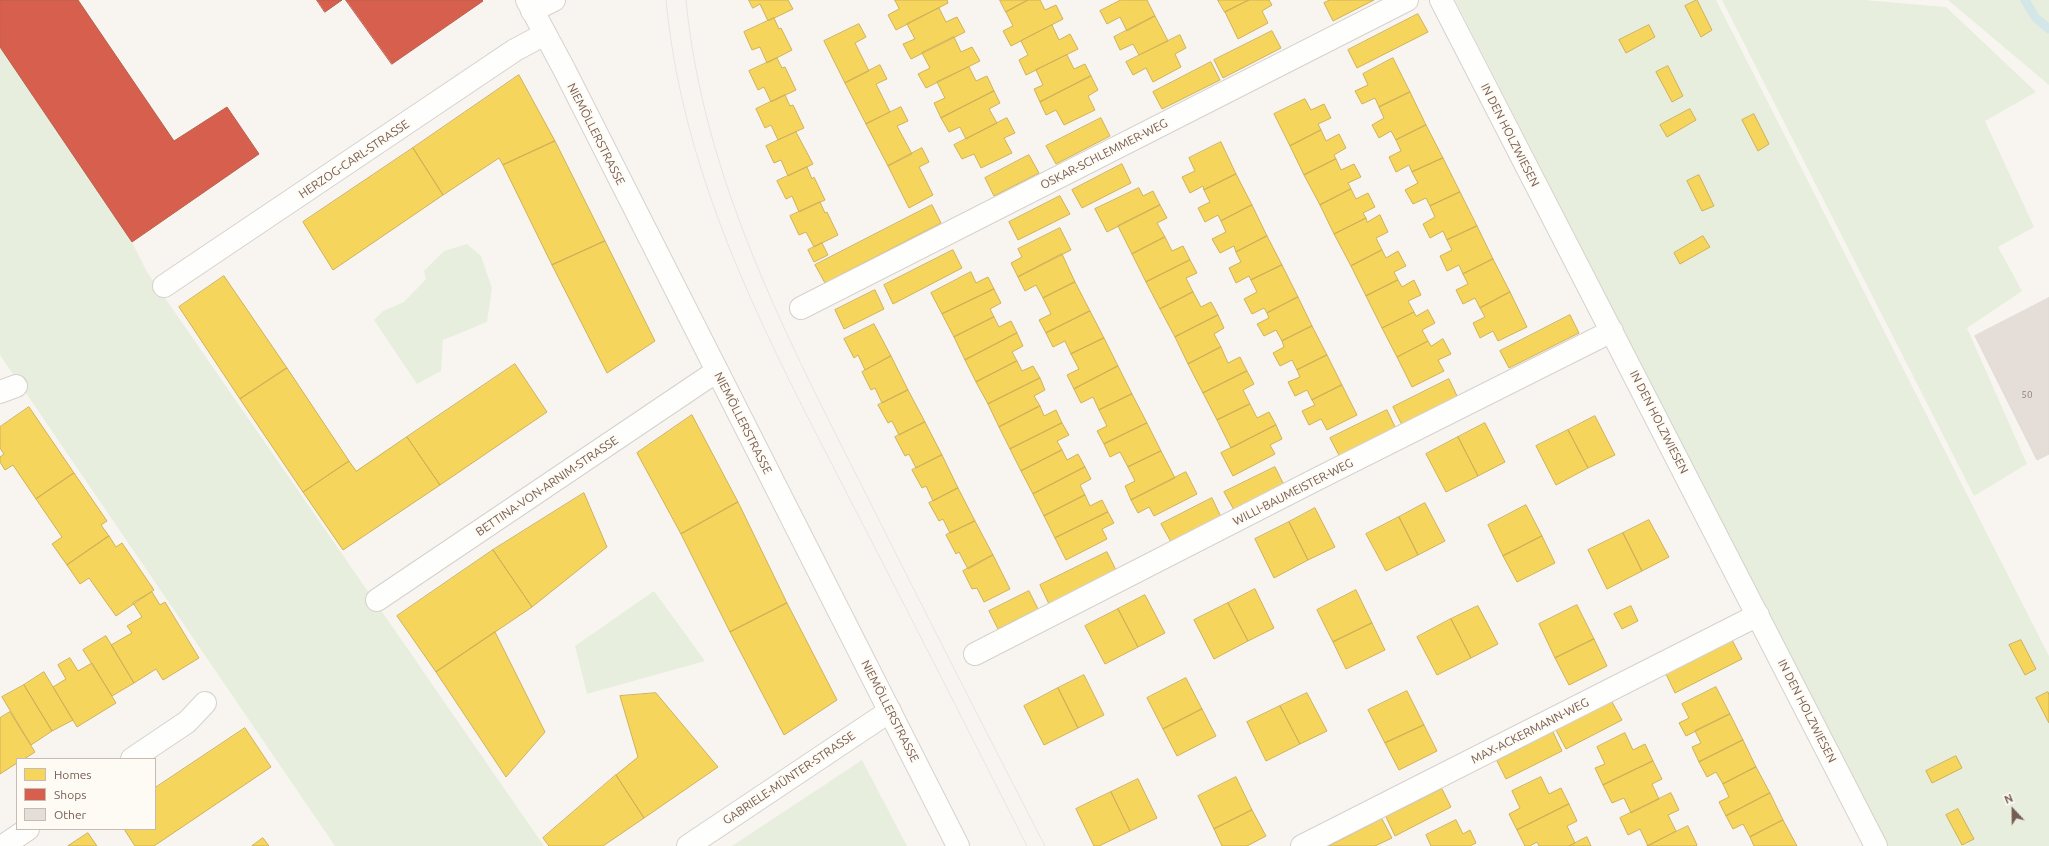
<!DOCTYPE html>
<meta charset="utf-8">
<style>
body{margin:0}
#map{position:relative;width:2049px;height:846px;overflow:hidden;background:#f8f5f1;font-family:Ubuntu,sans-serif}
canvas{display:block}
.legend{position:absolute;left:16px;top:758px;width:140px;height:72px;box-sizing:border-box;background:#fefaf4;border:1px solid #c7bbb3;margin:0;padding:5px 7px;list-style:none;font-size:12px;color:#755d52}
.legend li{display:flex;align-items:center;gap:8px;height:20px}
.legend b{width:20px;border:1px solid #c7bbb3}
.north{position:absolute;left:1993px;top:790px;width:40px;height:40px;-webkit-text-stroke:3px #fefaf4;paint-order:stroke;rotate:338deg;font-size:11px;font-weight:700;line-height:16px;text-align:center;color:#755d52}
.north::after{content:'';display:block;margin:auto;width:14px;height:18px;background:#755d52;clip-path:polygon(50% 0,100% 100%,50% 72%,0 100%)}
</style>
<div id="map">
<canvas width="2049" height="846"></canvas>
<ul class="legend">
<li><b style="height:11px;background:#f6d55c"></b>Homes</li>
<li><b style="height:11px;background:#d6604d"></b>Shops</li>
<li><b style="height:11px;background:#e5ded8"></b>Other</li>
</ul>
<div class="north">N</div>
</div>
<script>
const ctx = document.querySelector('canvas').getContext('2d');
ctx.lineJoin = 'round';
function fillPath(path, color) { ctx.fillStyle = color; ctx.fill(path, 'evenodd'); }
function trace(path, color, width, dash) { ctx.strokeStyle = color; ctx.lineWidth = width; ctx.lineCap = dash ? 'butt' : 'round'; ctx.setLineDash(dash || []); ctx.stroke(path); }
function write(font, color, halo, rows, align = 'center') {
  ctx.font = font + ' Ubuntu,sans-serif'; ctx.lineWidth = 4; ctx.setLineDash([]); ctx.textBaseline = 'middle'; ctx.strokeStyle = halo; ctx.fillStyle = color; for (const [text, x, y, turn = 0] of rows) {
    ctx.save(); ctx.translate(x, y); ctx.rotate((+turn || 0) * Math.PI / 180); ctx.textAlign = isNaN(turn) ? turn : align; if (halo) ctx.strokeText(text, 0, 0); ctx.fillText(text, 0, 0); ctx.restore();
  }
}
fillPath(new Path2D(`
 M1455 0H1716L2049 656V846H1887Z
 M1722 0H1864L1946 7 2036 92 1985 121 2034 227 1998 247 2022 291 1967 328 2027 464 1974 496Z
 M1948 0H2049V85Z
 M0 47 132 242 147 272 544 846H335L0 355Z
 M467 244 481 256 492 288 487 322 443 340 441 371 417 384 374 320 383 311 404 302 426 279 424 271 444 251Z
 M654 591 705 661 587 694 575 646Z
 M862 760 907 846H732Z`), '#e7eedd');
const homes = new Path2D(`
 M749 0H788L793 9 768 21 760 4 753 8Z
 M895 0H947L948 3 896 30 888 15 899 9Z
 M1000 0H1028L1006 12Z
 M1028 0H1040L1045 10 1056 5 1063 19 1011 46 1003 31 1013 26 1006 12Z
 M1121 0H1147L1155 16 1127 31 1120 17 1107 24 1100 11Z
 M1218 0H1249L1225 12Z
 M1249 0H1269L1272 5 1262 11 1268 23 1238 39 1225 12Z
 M1330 0H1374L1333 21 1324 3Z
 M1697 0 1712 30 1701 37 1685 6Z
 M939 8 946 22 957 17 965 32 911 59 903 44 915 39 907 24Z
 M1418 14 1428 32 1357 68 1348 50Z
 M1155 16 1168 41 1139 55 1133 44 1120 50 1114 37Z
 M774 18 779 29 781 28 792 50 767 63 760 47 752 50 744 32Z
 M859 24 866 37 855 43 869 71 845 83 824 41Z
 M1052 25 1059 40 1070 34 1078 49 1026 75 1019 60 1028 55 1021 41Z
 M1649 25 1655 37 1626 53 1619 40Z
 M1272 31 1281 48 1223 78 1214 60Z
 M1180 35 1186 48 1175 54 1181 67 1153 82 1146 68 1133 75 1126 62Z
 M954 37 961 52 972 47 980 61 926 88 918 74 930 68 922 53Z
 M1067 55 1074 69 1085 64 1091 76 1040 102 1034 89 1043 85 1036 70Z
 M777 58 782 68 785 67 796 90 771 102 764 87 758 90 749 71Z
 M1393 58 1410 92 1379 107 1375 98 1362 104 1355 91 1368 85 1363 74Z
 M1211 62 1220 80 1162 109 1153 92Z
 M880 65 887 79 876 84 890 112 866 124 845 83Z
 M1668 66 1683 96 1672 102 1656 72Z
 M969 67 976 81 987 76 994 91 941 118 934 103 945 98 937 82Z
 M519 75 555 141 503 165 499 158 443 195 413 148Z
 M1091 76 1098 90 1088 96 1095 110 1064 125 1056 110 1046 115 1040 102Z
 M994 91 1000 103 989 109 997 123 966 139 960 127 949 132 941 118Z
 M1410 92 1426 125 1396 140 1391 131 1379 138 1372 125 1384 118 1379 107Z
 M785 95 790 106 793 105 804 128 778 140 771 125 765 128 756 109Z
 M1305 99 1311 110 1324 104 1331 118 1318 124 1321 130 1290 146 1274 114Z
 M901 107 908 121 897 126 912 154 888 166 866 124Z
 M1690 109 1696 120 1667 137 1660 125Z
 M1754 114 1769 144 1758 151 1742 120Z
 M1007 118 1015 133 1004 138 1012 153 981 168 974 154 962 159 954 145Z
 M1101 118 1110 136 1056 164 1046 146Z
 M1426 125 1443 158 1412 172 1409 165 1396 172 1389 157 1401 151 1396 140Z
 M1321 130 1326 141 1339 134 1346 148 1334 155 1336 159 1304 175 1290 146Z
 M796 132 813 164 788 176 781 160 774 163 766 146Z
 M555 141 605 241 552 265 503 165Z
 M1221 142 1236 174 1204 190 1203 186 1190 193 1182 177 1195 171 1189 158Z
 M413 148 443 195 333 270 303 222Z
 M922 148 929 162 919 167 933 195 909 208 888 166Z
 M1029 155 1039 173 994 196 985 178Z
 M1443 158 1460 192 1430 206 1426 198 1413 204 1405 190 1418 183 1412 172Z
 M1336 159 1341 170 1354 164 1361 177 1348 183 1351 189 1320 205 1304 175Z
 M1122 164 1131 183 1082 208 1072 190Z
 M807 167 812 179 814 177 825 200 799 212 792 196 786 199 777 181Z
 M1236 174 1252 205 1221 221 1218 215 1205 222 1198 208 1210 202 1204 190Z
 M1699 175 1714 206 1702 211 1687 181Z
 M1139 188 1143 196 1153 191 1160 205 1107 232 1095 209Z
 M1351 189 1356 199 1368 193 1375 207 1363 213 1366 218 1334 234 1320 205Z
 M1460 192 1477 226 1447 240 1443 231 1430 238 1423 224 1435 217 1430 206Z
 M1060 196 1070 214 1018 240 1009 222Z
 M820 202 825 213 827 212 838 235 814 247 806 232 799 235 790 216Z
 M932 205 941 223 825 283 815 265Z
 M1160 205 1167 218 1157 223 1165 237 1132 254 1118 226Z
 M1252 205 1267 236 1236 252 1234 246 1220 253 1212 239 1226 232 1221 221Z
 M1380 215 1388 232 1376 238 1382 250 1351 266 1334 234 1366 218 1367 222Z
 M1477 226 1493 259 1463 274 1459 265 1447 271 1440 256 1452 250 1447 240Z
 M1060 228 1071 250 1018 277 1011 263 1022 257 1018 249Z
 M1267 236 1282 265 1251 280 1249 276 1236 283 1229 268 1241 262 1236 252Z
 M1703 236 1710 247 1680 264 1674 253Z
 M1165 237 1172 251 1183 246 1190 260 1146 282 1132 254Z
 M605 241 655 341 607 373 552 265Z
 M822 243 828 255 814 262 808 250Z
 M953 250 962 268 893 304 884 285Z
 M1382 250 1386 258 1398 251 1406 266 1394 272 1398 280 1366 296 1351 266Z
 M1062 254 1075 282 1043 298 1036 285 1025 291 1018 277Z
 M1493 259 1510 292 1480 308 1475 298 1463 304 1456 290 1468 284 1463 274Z
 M1190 260 1197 273 1186 278 1193 292 1160 309 1146 282Z
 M1282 265 1298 297 1267 313 1264 308 1252 314 1244 299 1257 292 1251 280Z
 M971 272 976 283 988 277 994 289 942 314 931 293Z
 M224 276 287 368 240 399 179 307Z
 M1398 280 1402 287 1414 280 1421 295 1408 301 1414 312 1382 328 1366 296Z
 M1075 282 1090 311 1046 333 1039 320 1051 314 1043 298Z
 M994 289 1001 303 990 309 994 317 954 337 942 314Z
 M875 290 884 309 844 329 835 310Z
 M1193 292 1201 307 1211 302 1218 315 1175 337 1160 309Z
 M1510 292 1527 327 1498 341 1493 331 1480 338 1473 323 1485 317 1480 308Z
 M1298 297 1312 326 1282 341 1276 330 1264 336 1257 324 1269 318 1267 313Z
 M1428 310 1435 323 1422 330 1428 341 1397 357 1382 328 1414 312 1416 316Z
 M1090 311 1104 338 1071 354 1065 341 1053 347 1046 333Z
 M1218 315 1224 328 1214 334 1221 347 1188 364 1175 337Z
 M1570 315 1579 333 1509 368 1500 351Z
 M994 317 999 327 1011 321 1017 333 965 360 954 337Z
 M874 324 891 356 865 370 858 355 854 358 844 339Z
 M1312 326 1327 355 1297 370 1292 360 1280 366 1273 353 1284 347 1282 341Z
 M1017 333 1023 346 1012 352 1017 361 976 382 965 360Z
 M1104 338 1118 366 1074 389 1067 375 1079 369 1071 354Z
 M1443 339 1451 354 1438 360 1444 371 1412 387 1397 357 1428 341 1431 346Z
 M1221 347 1228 363 1240 357 1247 371 1203 393 1188 364Z
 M1327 355 1342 385 1312 400 1307 390 1295 396 1288 382 1300 377 1297 370Z
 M891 356 908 390 882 403 875 388 871 390 862 372Z
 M1017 361 1022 371 1033 366 1040 378 988 404 976 382Z
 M515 364 547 412 440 485 407 437Z
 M1118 366 1132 394 1099 410 1093 397 1081 403 1074 389Z
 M287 368 349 461 303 492 240 399Z
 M1247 371 1254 384 1243 390 1250 404 1217 420 1203 393Z
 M1040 378 1045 390 1034 396 1040 406 999 427 988 404Z
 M1449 379 1458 398 1402 425 1393 407Z
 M1342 385 1357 415 1327 430 1321 419 1309 425 1302 411 1315 405 1312 400Z
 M908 390 925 422 899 435 892 421 888 423 878 405Z
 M1132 394 1147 423 1104 444 1097 431 1107 426 1099 410Z
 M1250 404 1257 418 1269 412 1276 425 1231 448 1217 420Z
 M1040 406 1044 416 1056 410 1062 423 1010 449 999 427Z
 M29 407 74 473 36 499 13 465 5 470 0 462V457L4 454 0 448V427Z
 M1387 410 1396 429 1340 457 1330 438Z
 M692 415 738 502 681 534 637 453Z
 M1595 416 1615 455 1588 468 1568 430Z
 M925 422 942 455 916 468 909 454 905 456 895 437Z
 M1062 423 1069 435 1057 441 1062 450 1021 471 1010 449Z
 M1147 423 1161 451 1128 467 1120 452 1110 457 1104 444Z
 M1485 423 1505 462 1478 476 1458 437Z
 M1276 425 1282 439 1270 445 1275 454 1233 476 1221 453Z
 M1568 430 1588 468 1556 485 1536 446Z
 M407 437 440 485 343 550 303 492 349 461 356 471Z
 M1458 437 1478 476 1446 492 1426 454Z
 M1062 450 1067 460 1078 454 1085 467 1033 494 1021 471Z
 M1161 451 1175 478 1131 500 1125 486 1135 481 1128 467Z
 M942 455 958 488 933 501 926 486 922 488 912 470Z
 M1085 467 1091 479 1080 485 1085 495 1044 516 1033 494Z
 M1275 467 1284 485 1234 510 1224 492Z
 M1186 472 1197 494 1154 516 1149 507 1138 513 1131 500Z
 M74 473 107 521 101 525 109 536 67 565 52 544 62 537 36 499Z
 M958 488 975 521 950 533 943 519 939 521 929 503Z
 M584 493 607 547 532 607 493 550Z
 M1085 495 1090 506 1102 500 1108 512 1055 538 1044 516Z
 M1212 498 1221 517 1171 542 1161 524Z
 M738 502 787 603 730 632 681 534Z
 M1425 503 1445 541 1418 555 1399 517Z
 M1526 505 1542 536 1503 556 1488 525Z
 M1315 508 1335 547 1308 560 1289 522Z
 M1108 512 1114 523 1102 529 1107 539 1066 560 1055 538Z
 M1399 517 1418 555 1386 571 1366 534Z
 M1649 520 1669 557 1642 571 1623 533Z
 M975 521 993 555 968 569 959 552 956 554 946 535Z
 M1289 522 1308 560 1274 578 1255 539Z
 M1623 533 1642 571 1607 589 1588 550Z
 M109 536 116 547 122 543 154 590 116 616 89 578 80 584 67 565Z
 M1542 536 1555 563 1517 582 1503 556Z
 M493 550 532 607 436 672 397 616Z
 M1107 552 1116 570 1049 604 1040 585Z
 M993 555 1010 589 984 602 977 588 972 589 963 571Z
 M1255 589 1274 628 1248 641 1228 603Z
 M1356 590 1372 623 1333 642 1317 610Z
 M1029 591 1038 609 998 629 989 611Z
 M152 592 160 605 165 602 199 658 163 680 156 669 134 683 111 645 132 633 127 626 142 617 133 603Z
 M1145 595 1165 633 1138 647 1118 609Z
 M787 603 837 700 784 735 730 632Z
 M1228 603 1248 641 1214 659 1194 620Z
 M1577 605 1594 639 1555 658 1539 624Z
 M1478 606 1498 644 1471 658 1451 619Z
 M1631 606 1638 621 1622 629 1614 614Z
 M1118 609 1138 647 1105 664 1085 626Z
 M1451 619 1471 658 1437 675 1417 637Z
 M1372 623 1385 650 1346 669 1333 642Z
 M495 632 545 732 506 777 436 672Z
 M106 636 134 683 112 696 83 650Z
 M1594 639 1607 666 1569 685 1555 658Z
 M1732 640 1742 659 1675 693 1666 674Z
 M2021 640 2036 669 2025 675 2009 645Z
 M70 658 78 671 92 663 116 703 77 727 53 687 66 679 58 665Z
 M44 672 73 720 52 731 24 685Z
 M1084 675 1104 715 1078 728 1058 688Z
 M1186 678 1202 709 1163 729 1147 698Z
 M24 685 52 731 31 745 2 697Z
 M1716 687 1730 714 1686 736 1679 723 1689 718 1682 704Z
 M1058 688 1078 728 1044 745 1024 706Z
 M1407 691 1424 725 1385 743 1368 710Z
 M2048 692 2049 695V723L2036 698Z
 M656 693 718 767 644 818 616 775 638 757 620 696Z
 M1307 693 1327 731 1300 744 1280 706Z
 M1612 702 1622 720 1566 749 1556 730Z
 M1280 706 1300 744 1266 761 1247 722Z
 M1202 709 1216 736 1177 756 1163 729Z
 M10 712 35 752 24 759H17V763L0 774V718Z
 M1730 714 1743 740 1699 762 1692 747 1701 743 1695 731Z
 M1424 725 1437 751 1399 770 1385 743Z
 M245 728 271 767 154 846H135L124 829H155V788Z
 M1553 732 1562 751 1506 779 1497 761Z
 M1625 733 1633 750 1645 744 1653 761 1603 785 1595 768 1605 764 1597 747Z
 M1743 740 1756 767 1723 784 1716 772 1707 777 1699 762Z
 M1956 756 1962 768 1932 783 1926 771Z
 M1653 761 1662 779 1652 784 1659 799 1631 813 1624 798 1612 803 1603 785Z
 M1756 767 1770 793 1726 816 1719 802 1729 797 1723 784Z
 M616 775 644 818 603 846H549L543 838Z
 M1236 777 1252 810 1214 829 1198 796Z
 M1541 777 1549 794 1561 788 1569 804 1517 830 1509 814 1520 808 1512 791Z
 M1138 779 1157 818 1130 831 1111 792Z
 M1442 789 1451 807 1395 836 1386 817Z
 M1111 792 1130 831 1099 846H1094L1076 809Z
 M1671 793 1679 810 1668 815 1676 831 1648 846 1640 829 1628 835 1620 818Z
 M1770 793 1783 820 1750 837 1743 824 1733 829 1726 816Z
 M1569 804 1577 821 1567 826 1575 843 1569 846H1539L1537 842 1530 846H1525L1517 830Z
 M1958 809 1974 839 1962 845 1946 815Z
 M1252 810 1266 836 1247 846H1222L1214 829Z
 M1382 819 1392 838 1375 846H1329Z
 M1456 820 1463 834 1470 830 1476 843 1470 846H1431L1426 835Z
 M1783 820 1797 846H1754L1750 837Z
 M1688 826 1697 845 1696 846H1647Z
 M88 833 97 846H68Z
 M1587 837 1591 846H1569Z
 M263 838 269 846H252Z`);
fillPath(homes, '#f6d55c');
trace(homes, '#cfb159', 1);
const shops = new Path2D(`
 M0 0H78L174 141 227 107 259 154 132 242 0 47Z
 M317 0H342L325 12Z
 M346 0H482L483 1 392 64Z`);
fillPath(shops, '#d6604d');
trace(shops, '#b95f4e', 1);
trace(new Path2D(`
 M2025 0 2035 17 2049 29`), '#d3e6e8', 9);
const building = new Path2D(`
 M2049 298V454L2037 460 1975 336Z`);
fillPath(building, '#e5ded8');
trace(building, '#e1d9d3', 1);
const street = new Path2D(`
 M1441 0 1876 846
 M532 11 554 0
 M164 286 515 50 545 34
 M801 308 1407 0
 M0 392 16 386
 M377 600 717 371
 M975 654 1319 478 1612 331
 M132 759 187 722 205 703
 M3 846 28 829
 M688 846 890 711
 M1302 846 1758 615`);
const secondary = new Path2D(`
 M527 0 564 69 958 846`);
trace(street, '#d6d1cc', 24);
trace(secondary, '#d8d2cd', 24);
trace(street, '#fefefd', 22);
trace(secondary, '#fefefd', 22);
trace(new Path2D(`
 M666 0C684 189 773 349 858 515 915 625 971 736 1027 846
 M686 0C703 179 788 340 868 498 926 614 985 730 1045 846`), '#e6e4e6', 1);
write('10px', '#937f76', null, [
 ["50",2027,395]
]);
write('12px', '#755d52', '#fefaf4', [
 ["NIEMÖLLERSTRASSE",596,134,63],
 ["IN DEN HOLZWIESEN",1510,135,63],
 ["OSKAR-SCHLEMMER-WEG",1104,154,-27],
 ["HERZOG-CARL-STRASSE",354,159,-34],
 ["IN DEN HOLZWIESEN",1659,422,63],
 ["NIEMÖLLERSTRASSE",743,423,63],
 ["BETTINA-VON-ARNIM-STRASSE",547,486,-34],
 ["WILLI-BAUMEISTER-WEG",1293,492,-27],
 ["NIEMÖLLERSTRASSE",890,711,63],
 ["IN DEN HOLZWIESEN",1807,711,63],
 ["MAX-ACKERMANN-WEG",1530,731,-27],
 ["GABRIELE-MÜNTER-STRASSE",789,778,-34]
]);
</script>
